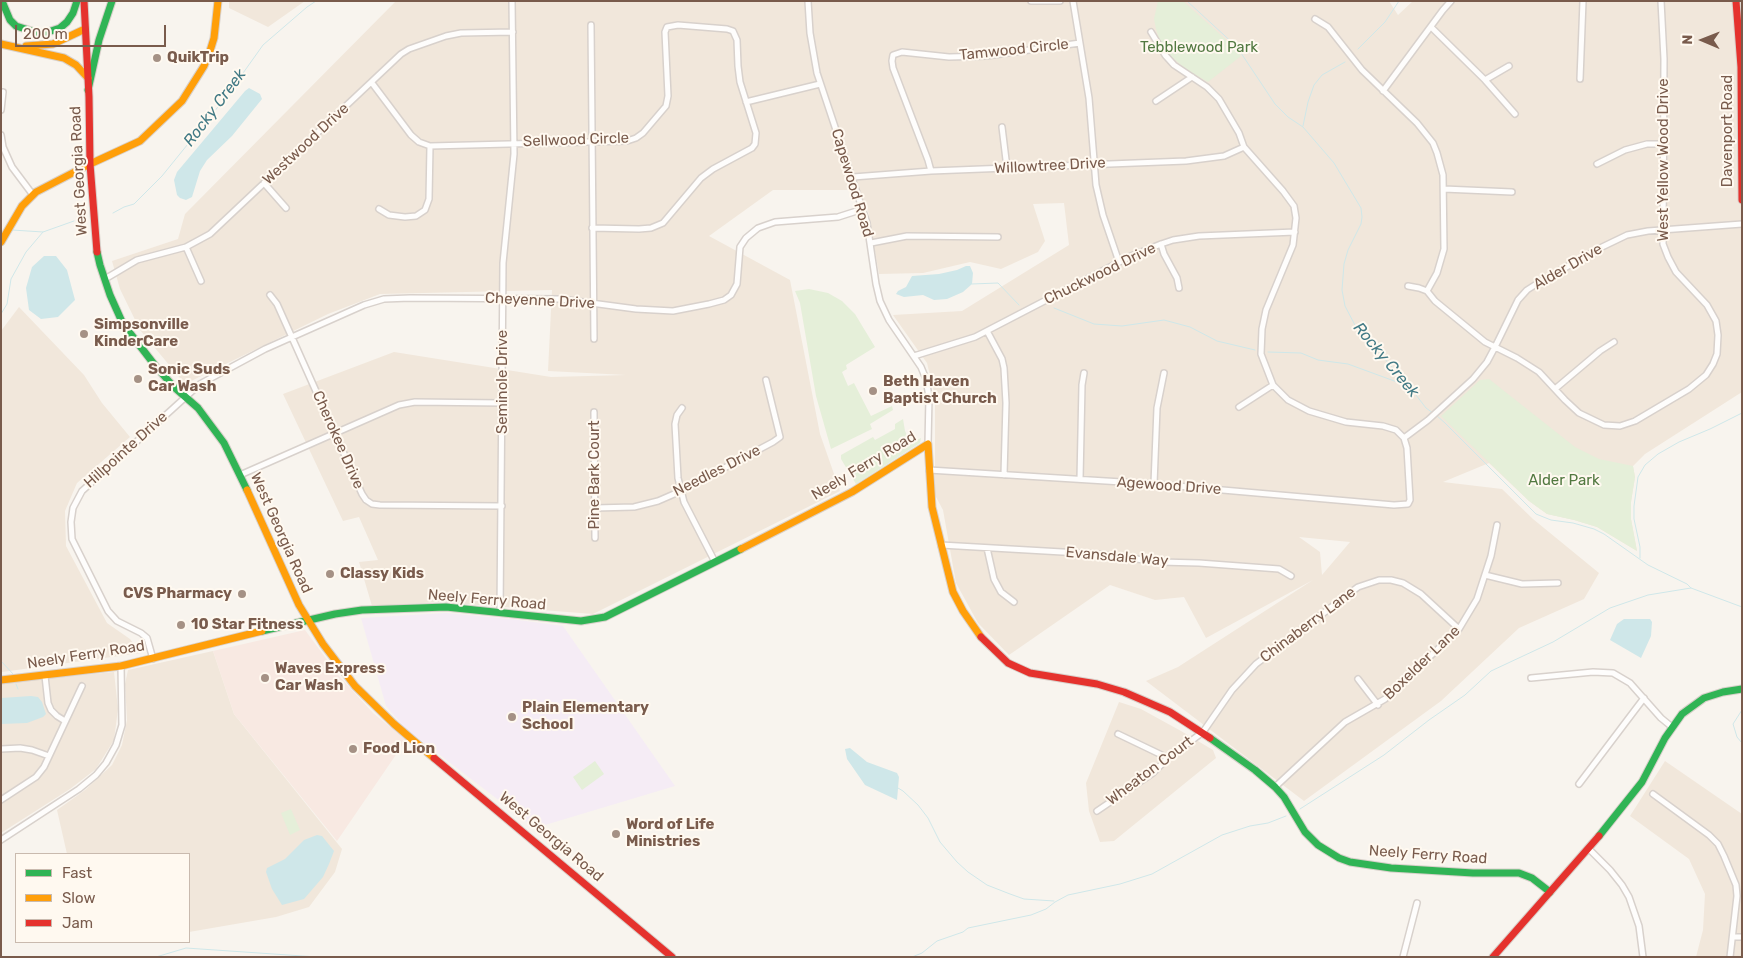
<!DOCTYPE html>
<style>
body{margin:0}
#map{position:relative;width:1743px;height:958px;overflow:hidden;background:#f8f4ee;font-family:Rubik,sans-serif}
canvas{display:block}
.frame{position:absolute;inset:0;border:2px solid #795b4c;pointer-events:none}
.legend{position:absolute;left:15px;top:853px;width:175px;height:90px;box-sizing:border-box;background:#fff9f0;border:1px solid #c9baae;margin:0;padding:6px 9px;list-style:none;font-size:15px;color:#795b4c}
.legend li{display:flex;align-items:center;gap:10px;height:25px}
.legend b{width:25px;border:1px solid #c9baae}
.north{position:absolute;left:1678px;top:15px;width:50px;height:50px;-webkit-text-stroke:4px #fff9f0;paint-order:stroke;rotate:271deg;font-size:14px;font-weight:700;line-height:20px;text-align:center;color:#795b4c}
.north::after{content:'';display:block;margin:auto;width:18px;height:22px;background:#795b4c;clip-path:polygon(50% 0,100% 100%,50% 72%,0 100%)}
.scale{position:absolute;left:15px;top:25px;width:151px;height:22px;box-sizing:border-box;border:2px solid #795b4c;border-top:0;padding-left:6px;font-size:15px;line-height:18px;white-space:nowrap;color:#795b4c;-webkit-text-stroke:4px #fff9f0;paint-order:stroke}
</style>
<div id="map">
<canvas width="1743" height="958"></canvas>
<div class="frame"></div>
<ul class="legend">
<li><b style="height:6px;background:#30b455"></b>Fast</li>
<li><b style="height:6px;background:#ff9f0a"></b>Slow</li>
<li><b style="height:6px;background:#e5322d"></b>Jam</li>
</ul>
<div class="north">N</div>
<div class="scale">200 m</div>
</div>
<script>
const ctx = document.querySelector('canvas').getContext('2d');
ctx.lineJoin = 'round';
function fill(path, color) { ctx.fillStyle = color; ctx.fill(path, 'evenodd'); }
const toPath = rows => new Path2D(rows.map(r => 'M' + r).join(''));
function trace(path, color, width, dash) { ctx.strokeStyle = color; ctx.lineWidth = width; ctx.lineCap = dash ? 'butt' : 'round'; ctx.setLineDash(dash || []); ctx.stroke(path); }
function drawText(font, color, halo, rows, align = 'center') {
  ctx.font = font + ' Rubik,sans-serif'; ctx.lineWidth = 4; ctx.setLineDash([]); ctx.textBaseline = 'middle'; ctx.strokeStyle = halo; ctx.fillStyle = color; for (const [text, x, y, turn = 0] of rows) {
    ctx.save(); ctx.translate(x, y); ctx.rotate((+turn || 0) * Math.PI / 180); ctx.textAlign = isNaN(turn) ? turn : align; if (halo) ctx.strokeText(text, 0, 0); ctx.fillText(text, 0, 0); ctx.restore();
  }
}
const residential = toPath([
 [229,1,305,1,268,27,229,8],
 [396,1,1389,1,1398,15,1413,1,1742,1,1742,392,1645,454,1633,466,1635,477,1631,502,1631,519,1637,551,1597,527,1574,520,1547,514,1529,501,1489,463,1443,482,1502,489,1533,519,1599,573,1584,599,1519,628,1441,701,1304,801,1146,681,1178,667,1313,580,1206,638,1184,597,1155,600,1110,585,1009,655,978,623,956,583,943,510,935,495,935,396,927,363,893,315,962,311,1069,245,1064,203,1033,204,1045,241,1038,252,1001,269,970,262,923,273,879,274,868,211,849,190,773,190,709,236,790,280,820,434,840,491,593,614,440,602,372,606,359,562,378,560,359,517,343,521,283,394,394,352,551,377,626,375,548,371,552,290,380,294,328,314,185,384,140,330,120,289,112,261,178,239,185,214],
 [1299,537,1350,542,1322,575,1320,552],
 [19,307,84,375,102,403,130,437,77,483,65,511,66,546,107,623,130,639,141,653,2,672,1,331],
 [213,651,234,714,342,849,335,872,309,907,276,917,189,932,189,854,67,854,57,810,85,790,112,765,122,745,127,720,125,684,128,670],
 [114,672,118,709,114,740,96,769,70,789,1,833,1,683],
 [1119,702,1141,709,1181,731,1213,750,1216,758,1114,841,1100,842,1089,811,1086,783],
 [1665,761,1742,814,1742,957,1696,957,1703,930,1705,894,1689,859,1630,816]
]);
const commercial = toPath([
 [305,630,339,676,373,713,406,740,337,841,234,714,213,651]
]);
const education = toPath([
 [446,613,511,619,563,626,675,786,535,828,406,729,386,706,361,618]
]);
const green = toPath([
 [1158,1,1183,1,1234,47,1241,56,1208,82,1187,70,1168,54,1160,42,1156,29,1154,19],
 [809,289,828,293,842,301,855,314,875,347,846,365,847,369,842,372,848,386,854,383,871,416,892,406,893,410,870,424,872,429,831,449,816,396,800,303,795,291],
 [1489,379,1575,447,1599,459,1633,466,1635,477,1631,502,1631,519,1637,551,1597,527,1574,520,1547,514,1529,501,1441,416,1480,380],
 [903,419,905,431,911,443,921,438,920,443,856,484,841,459,841,455,873,437,875,440,895,429,895,424],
 [595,761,604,774,582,790,573,777],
 [291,809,300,830,290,835,281,813]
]);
const water = toPath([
 [249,88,260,94,262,99,232,136,207,160,200,171,192,197,186,200,180,198,177,195,174,180,177,172,245,91],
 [44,256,56,256,67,270,75,300,58,317,41,319,29,310,26,288,32,267],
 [966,266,970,266,973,273,972,284,963,292,947,299,934,300,923,295,904,297,896,294,898,291,906,287,912,276,939,274,957,270],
 [1624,619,1650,619,1652,622,1651,636,1641,658,1610,640,1617,624],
 [31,696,38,697,42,702,46,714,43,717,27,723,1,724,1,698],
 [850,748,867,762,897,773,899,777,897,800,865,785,847,759,845,749],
 [317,835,322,836,334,851,329,864,323,877,304,899,282,905,272,889,266,872,267,868,285,859,304,840]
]);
const stream = toPath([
 [1187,1,1237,47,1275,104,1288,117,1303,127,1334,163,1361,208,1362,217,1361,224,1348,250,1344,264,1342,290,1345,306,1357,329,1406,382,1426,408,1433,413],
 [1358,49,1385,22,1399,1],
 [1303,126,1308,102,1314,85,1322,75,1345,62],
 [113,213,124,207,134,204,162,176,226,97,263,45,307,7,316,1],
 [12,230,43,232,74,221],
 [972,284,998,283,1019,305],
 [1054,308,1094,324,1122,326,1164,320,1190,327,1217,341,1255,350],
 [1,314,7,304,11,279,26,252,43,232],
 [1268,352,1301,353,1318,360,1348,364,1397,382,1405,382],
 [1436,415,1445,423,1536,514,1551,520,1573,523,1594,529,1604,534,1648,565,1687,584,1691,588,1742,607],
 [1640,558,1640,547,1634,519,1634,506,1638,477,1645,465,1658,454,1679,442,1710,429,1742,413],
 [1,661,14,675],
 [16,684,18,689],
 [1742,710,1733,724,1737,737,1742,743],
 [898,788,903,791,918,805,928,818,940,842,957,862,968,872,987,885,1010,894,1024,899,1054,901],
 [1300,809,1384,755,1429,720,1465,695,1491,671,1553,642,1610,608,1648,595,1691,588],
 [156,957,186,948,317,957],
 [912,957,922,953,937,941,963,932,968,928,1031,915,1046,909,1055,902,1068,895,1120,884,1152,874,1222,835,1250,826,1268,823,1286,816]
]);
const street = toPath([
 [808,1,810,33,817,73,867,223,876,284,880,301,889,320,921,367,926,379,929,397,928,444],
 [1031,1,1060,1],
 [1073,1,1089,98,1096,185,1103,215,1119,262],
 [1315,19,1328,27,1362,70,1417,123,1433,143,1437,153,1443,175,1444,249,1437,273,1427,291],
 [591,25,594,339],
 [1431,27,1485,80,1515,114],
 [1580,79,1583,1],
 [1485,80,1509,66],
 [372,83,411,135,419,142,430,146,627,141,636,138,643,133,666,106,668,96,665,32,667,27,678,25,727,29,733,31,737,40,738,66,740,82,756,133,755,144,752,148,713,169,701,178,663,223,651,228,639,229,592,228],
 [1383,91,1443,10,1451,1],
 [1156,101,1192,77],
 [746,102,820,84],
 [1,110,3,92],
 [1002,127,1007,168],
 [1,135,3,147,12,167,33,195],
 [1597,164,1625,150,1647,144,1663,144],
 [931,171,928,160,893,68,892,61,893,55,902,52,949,57,986,56,1080,43],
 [853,177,931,171,1186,161,1224,156,1244,147],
 [264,183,286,208],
 [1444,189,1512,192],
 [379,209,389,215,405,217,416,216,425,210,429,199,430,146],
 [871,243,907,236,998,237],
 [1161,244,1164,254,1177,278,1179,288],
 [186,247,201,281],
 [105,279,137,260,186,247,210,234,401,54,409,49,446,36,461,33,513,32],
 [1408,286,1419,288,1427,291,1435,301,1485,342,1517,358,1539,372,1565,400,1579,413,1604,425,1620,426,1635,421,1689,389,1706,375,1713,364,1717,354,1718,335,1716,321,1707,305,1676,272,1668,257,1663,244,1664,59,1661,1],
 [270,295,277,304,362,494,366,500,372,504,380,505,502,506],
 [987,331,1002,359,1004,368,1006,403,1004,475],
 [914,356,975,337,1131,256,1161,244,1173,240,1199,236,1295,232],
 [1555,389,1600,351,1614,342],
 [1239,407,1273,385],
 [682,408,677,415,675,424,678,478,684,502,715,562],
 [594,412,595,538],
 [1404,438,1428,420,1473,379,1487,362,1495,347,1518,300,1527,290,1538,283,1600,248,1627,235,1648,231,1742,224],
 [929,470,1154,484,1394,505,1408,504,1410,500,1407,448,1404,438,1396,430,1383,426,1346,422,1309,411,1288,400,1273,385,1261,354,1262,329,1266,310,1293,245,1296,218,1294,206,1283,191,1244,147,1239,133,1219,99,1207,87,1174,65,1165,55,1151,32],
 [240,475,399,405,415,402,503,403],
 [1080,479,1082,385,1084,373],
 [1154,484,1157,408,1164,373],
 [595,508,634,507,658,501,681,491,773,442,780,437,766,380],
 [941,545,1097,554,1160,562,1199,563,1279,569,1291,576],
 [987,548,994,579,1001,592,1014,602],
 [1485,575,1522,584,1558,583],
 [500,613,503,263,514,154,512,1],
 [153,659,147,638,141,633,117,621,108,611,72,539,71,522,73,508,82,491,200,384,265,349,364,305,384,299,410,298,561,299,636,309,673,311,709,304,724,300,731,295,737,284,740,247,746,238,758,228,775,222,838,217,863,209],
 [45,676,48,703,51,710,57,716,65,721],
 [1531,678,1593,672,1613,673,1630,683,1661,718,1672,727],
 [1358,679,1378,705],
 [1118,734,1168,758],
 [1,749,20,748,32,750,49,756],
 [1579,784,1644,698],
 [1275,787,1345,722,1385,699,1459,629,1477,599,1491,556,1497,525],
 [1653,794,1709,835,1718,844,1724,856,1736,885,1737,896,1730,957],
 [1,800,36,777,44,767,82,686],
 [1097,811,1153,773,1168,758,1203,732,1232,690,1256,664,1358,587,1379,580,1391,580,1403,583,1421,594,1459,629],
 [1,840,79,789,96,775,106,763,116,745,122,725,121,666],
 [1588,848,1610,870,1622,885,1629,897,1639,926,1643,957],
 [1733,937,1742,937],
 [1403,957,1417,903]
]);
const fast = toPath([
 [2,1,10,20,16,26,38,33,48,32,60,28,67,22,73,13,77,1],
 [88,90,99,40,112,1],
 [97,252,100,265,110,295,123,324,157,368,174,387,198,408,224,443,247,490],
 [262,631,335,614,362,610,446,607,581,621,605,617,741,549],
 [1210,738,1255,770,1275,787,1284,797,1305,832,1318,845,1339,858,1350,862,1391,868,1473,873,1519,873,1532,878,1550,892],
 [1599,836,1642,782,1665,738,1682,714,1704,698,1723,692,1742,689]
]);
const slow = toPath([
 [1,44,64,58,76,65,88,78],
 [26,46,53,44,85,29],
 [1,242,22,206,36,192,90,164,140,141,182,101,204,66,210,51,214,38,218,1],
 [247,490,299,605,323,644,355,686,394,724,434,758],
 [741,549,852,492,928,444,932,507,953,592,963,611,981,637],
 [1,680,121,666,262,631]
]);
const jam = toPath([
 [84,1,89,97,90,164,97,252],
 [1736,1,1741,67,1742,200],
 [981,637,1008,663,1030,673,1097,684,1124,692,1170,712,1210,738],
 [434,758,672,957],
 [1493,957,1599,836]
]);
const markers = [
 [157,58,5,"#a59185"],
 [84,334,5,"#a59185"],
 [138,379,5,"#a59185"],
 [873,391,5,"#a59185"],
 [330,574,5,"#a59185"],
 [242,594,5,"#a59185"],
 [181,625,5,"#a59185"],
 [265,678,5,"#a59185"],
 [512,717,5,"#a59185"],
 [353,749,5,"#a59185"],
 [616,834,5,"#a59185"]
];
const parkNames = [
 ["Tebblewood Park",1199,48],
 ["Alder Park",1564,481]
];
const streetNames = [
 ["Tamwood Circle",1014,50,-6],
 ["Davenport Road",1728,131,-90],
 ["Sellwood Circle",576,140,-2],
 ["Westwood Drive",306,144,-43],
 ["West Yellow Wood Drive",1664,160,-90],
 ["Willowtree Drive",1050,166,-3],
 ["West Georgia Road",79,171,-93],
 ["Capewood Road",852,183,73],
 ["Alder Drive",1568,267,-30],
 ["Chuckwood Drive",1100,274,-26],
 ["Cheyenne Drive",540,301,3],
 ["Seminole Drive",503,382,-90],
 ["Cherokee Drive",338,440,66],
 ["Hillpointe Drive",126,450,-42],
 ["Neely Ferry Road",864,466,-31],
 ["Needles Drive",717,471,-27],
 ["Pine Bark Court",595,475,-90],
 ["Agewood Drive",1169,486,4],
 ["West Georgia Road",281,533,66],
 ["Evansdale Way",1117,557,5],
 ["Neely Ferry Road",487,600,5],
 ["Chinaberry Lane",1308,625,-37],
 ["Neely Ferry Road",86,655,-9],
 ["Boxelder Lane",1422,663,-44],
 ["Wheaton Court",1150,771,-37],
 ["West Georgia Road",551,837,40],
 ["Neely Ferry Road",1428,855,4]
];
const poiNames = [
 ["QuikTrip",167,58],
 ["Simpsonville",94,325],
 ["KinderCare",94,342],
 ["Sonic Suds",148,370],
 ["Car Wash",148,387],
 ["Beth Haven",883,382],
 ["Baptist Church",883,399],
 ["Classy Kids",340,574],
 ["CVS Pharmacy",232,594,"right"],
 ["10 Star Fitness",191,625],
 ["Waves Express",275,669],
 ["Car Wash",275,686],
 ["Plain Elementary",522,708],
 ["School",522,725],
 ["Food Lion",363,749],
 ["Word of Life",626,825],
 ["Ministries",626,842]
];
const waterNames = [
 ["Rocky Creek",215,108,-53],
 ["Rocky Creek",1386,360,50]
];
fill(residential, '#f1e7db');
fill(commercial, '#f8e9e2');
fill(education, '#f5ecf5');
fill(green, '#e5efd9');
fill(water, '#cfe7e9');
trace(stream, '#cfe7e9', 1);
trace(street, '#d8d1cc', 8);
trace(fast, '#d8d0ca', 9);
trace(slow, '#d8d0ca', 9);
trace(jam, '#d8d0ca', 9);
trace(street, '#fefdfc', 5);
trace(fast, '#30b455', 7);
trace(slow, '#ff9f0a', 7);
trace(jam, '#e5322d', 7);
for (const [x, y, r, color] of markers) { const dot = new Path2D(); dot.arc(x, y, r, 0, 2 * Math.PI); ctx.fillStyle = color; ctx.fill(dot); trace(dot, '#fff9f0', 2); }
drawText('15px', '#527941', '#fff9f0', parkNames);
drawText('15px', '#795b4c', '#fff9f0', streetNames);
drawText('bold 15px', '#795b4c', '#fff9f0', poiNames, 'left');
drawText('italic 16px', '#427a85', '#fff9f0', waterNames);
</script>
